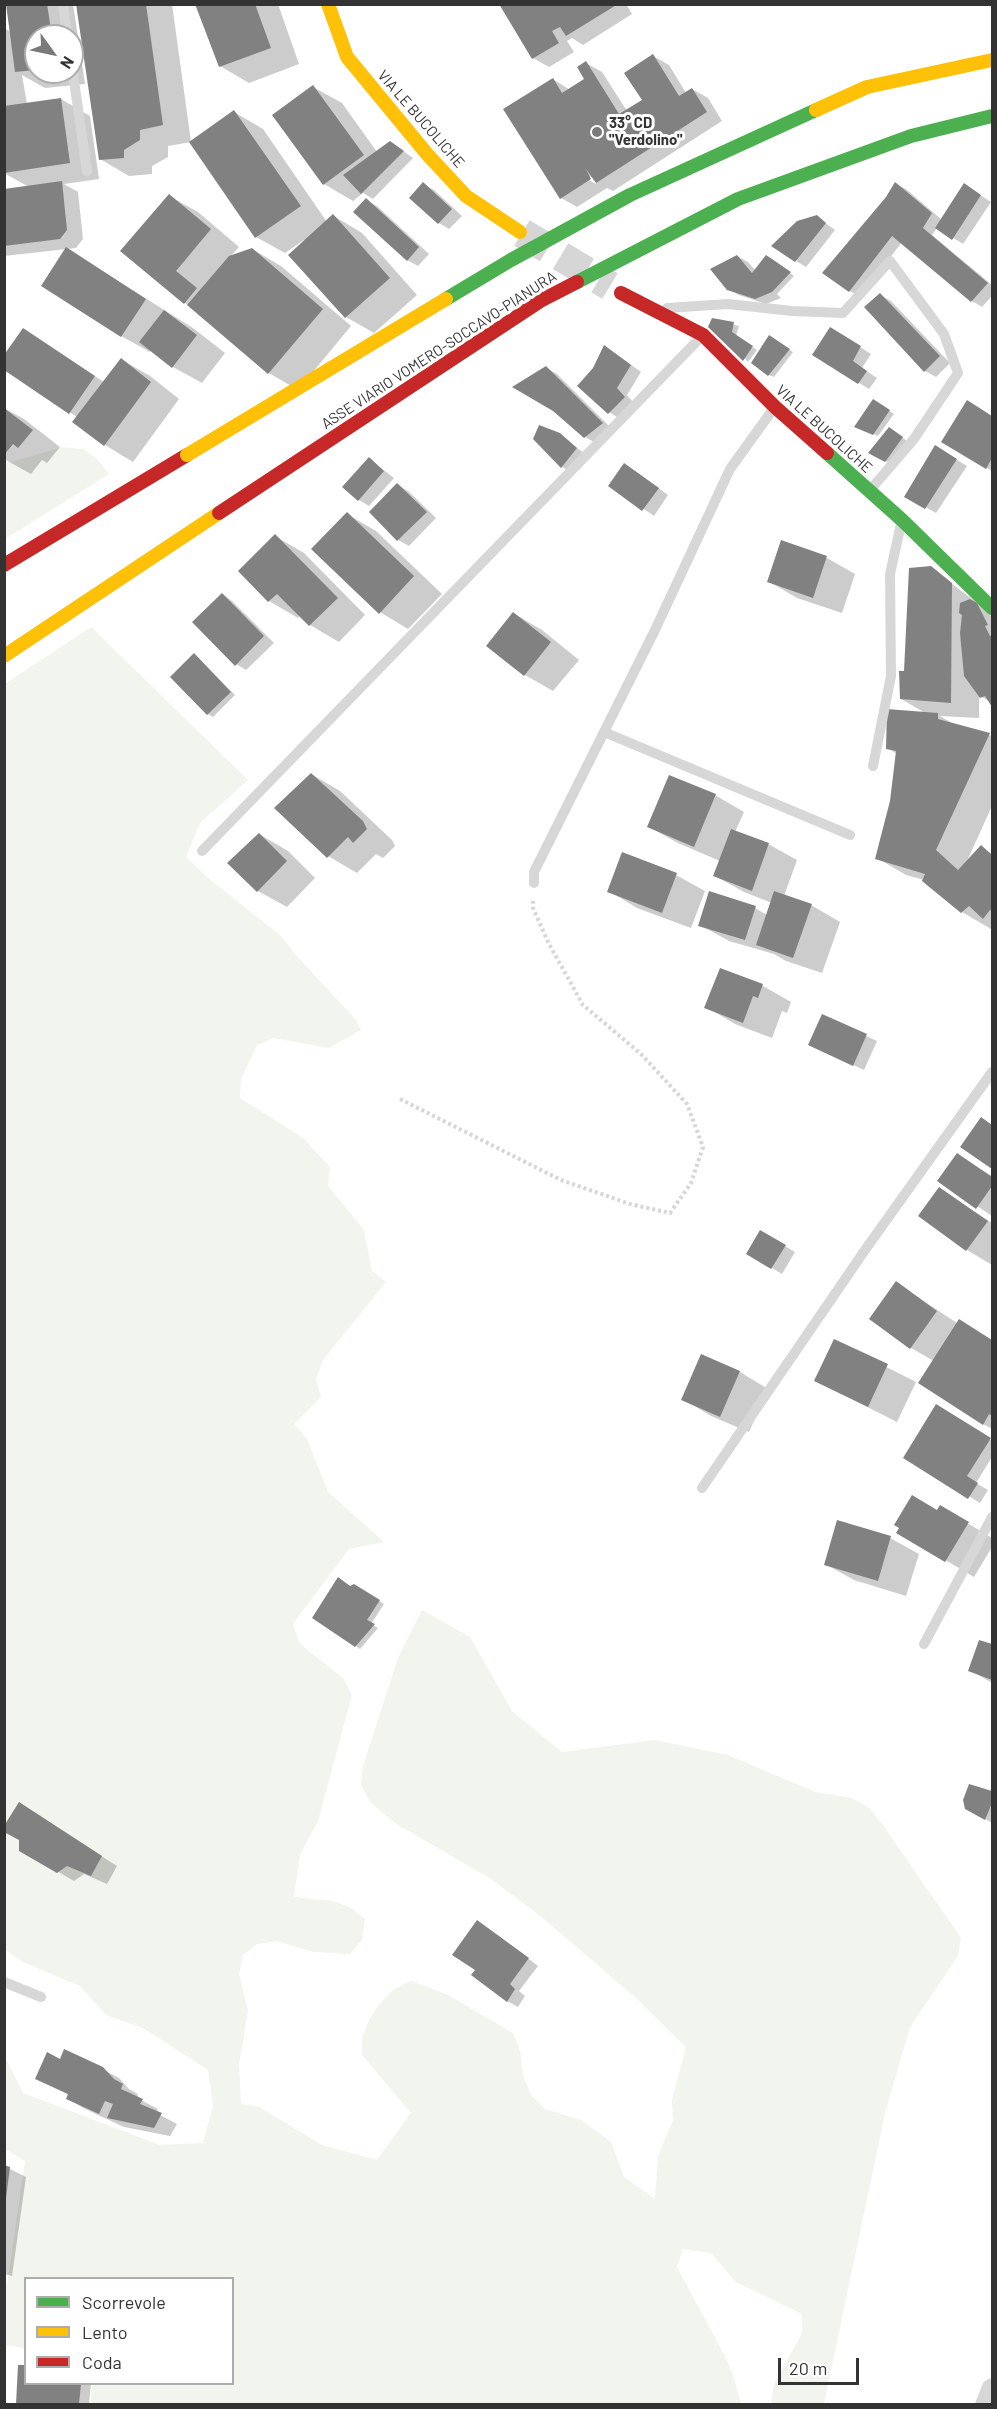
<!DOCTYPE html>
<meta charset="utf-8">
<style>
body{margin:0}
#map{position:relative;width:997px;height:2409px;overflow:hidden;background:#fff;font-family:Barlow,sans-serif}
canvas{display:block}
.frame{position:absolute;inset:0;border:6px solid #333;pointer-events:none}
.legend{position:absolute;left:24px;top:2277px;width:210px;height:108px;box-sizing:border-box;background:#fff;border:2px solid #adadad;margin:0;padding:8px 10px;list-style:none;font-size:18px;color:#333}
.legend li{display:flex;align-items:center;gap:12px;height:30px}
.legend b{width:30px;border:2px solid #adadad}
.north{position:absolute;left:24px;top:24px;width:60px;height:60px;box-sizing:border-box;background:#fff;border:2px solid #adadad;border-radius:50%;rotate:123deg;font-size:16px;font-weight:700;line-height:24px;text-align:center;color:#333}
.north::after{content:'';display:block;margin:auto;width:21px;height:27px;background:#7a7a7a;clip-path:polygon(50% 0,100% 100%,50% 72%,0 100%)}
.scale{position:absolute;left:778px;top:2358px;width:81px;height:27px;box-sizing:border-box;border:3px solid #333;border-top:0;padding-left:8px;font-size:18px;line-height:21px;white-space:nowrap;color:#333;-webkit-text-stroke:4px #fff;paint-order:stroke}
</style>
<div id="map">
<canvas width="997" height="2409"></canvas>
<div class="frame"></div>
<ul class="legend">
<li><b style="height:8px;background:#4caf50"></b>Scorrevole</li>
<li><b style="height:8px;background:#ffc107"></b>Lento</li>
<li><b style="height:8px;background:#c62828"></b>Coda</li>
</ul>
<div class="north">N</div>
<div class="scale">20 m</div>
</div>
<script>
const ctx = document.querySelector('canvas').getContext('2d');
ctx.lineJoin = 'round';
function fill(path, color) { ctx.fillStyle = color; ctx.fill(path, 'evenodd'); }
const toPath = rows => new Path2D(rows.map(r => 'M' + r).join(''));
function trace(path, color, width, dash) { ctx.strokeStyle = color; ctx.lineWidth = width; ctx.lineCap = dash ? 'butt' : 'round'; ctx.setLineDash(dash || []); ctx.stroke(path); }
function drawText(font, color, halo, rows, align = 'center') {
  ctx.font = font + ' Barlow,sans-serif'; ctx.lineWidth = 6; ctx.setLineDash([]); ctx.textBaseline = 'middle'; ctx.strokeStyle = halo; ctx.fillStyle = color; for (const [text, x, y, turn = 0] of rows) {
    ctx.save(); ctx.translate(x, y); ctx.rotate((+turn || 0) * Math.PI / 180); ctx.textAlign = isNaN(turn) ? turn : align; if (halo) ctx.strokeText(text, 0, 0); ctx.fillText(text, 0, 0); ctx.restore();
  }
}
const green = toPath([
 [62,447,83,449,97,459,109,474,5,539,5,464],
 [91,627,248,780,200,823,186,857,208,878,281,936,294,953,356,1020,361,1030,329,1048,274,1038,257,1045,241,1079,240,1098,303,1138,330,1167,328,1186,364,1230,372,1271,386,1282,323,1360,316,1379,321,1397,294,1424,307,1439,328,1492,384,1542,349,1549,293,1624,299,1643,343,1678,352,1695,318,1821,300,1854,294,1897,334,1901,351,1908,365,1919,362,1940,350,1954,314,1952,277,1941,257,1944,243,1955,239,1974,248,2011,239,2065,241,2104,259,2107,322,2145,377,2160,411,2113,362,2055,362,2038,369,2020,380,2003,394,1989,411,1981,448,1995,513,2033,520,2051,523,2075,531,2095,545,2109,581,2120,611,2142,624,2177,655,2199,658,2156,673,2120,672,2100,686,2047,637,1999,544,1919,491,1879,395,1823,370,1802,361,1785,363,1766,398,1658,422,1610,470,1637,512,1711,562,1752,655,1740,728,1755,815,1792,852,1798,869,1808,882,1824,961,1938,958,1956,910,2027,885,2113,824,2404,771,2404,774,2384,802,2333,802,2314,736,2282,711,2253,683,2249,677,2267,727,2360,734,2378,741,2404,91,2404,92,2384,232,2384,232,2278,26,2278,25,2348,5,2345,5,2285,7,2285,25,2161,5,2149,4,2055,23,2093,160,2145,203,2143,213,2106,208,2070,143,2028,106,2015,80,1986,23,1962,5,1950,5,684]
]);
const shadow = toPath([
 [8,4,73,4,85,84,45,88,22,75,27,104,61,99,90,116,99,179,64,184,78,192,83,239,76,248,4,256,4,191,29,187,4,173,4,28,11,32],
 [36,36,72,36,72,72,36,72],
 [78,4,172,4,191,142,168,146,168,157,152,166,152,174,129,176,100,159],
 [198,4,278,4,299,64,249,83,220,66],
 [501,4,626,4,632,14,583,45,572,38,567,41,574,52,549,67,533,58],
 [653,56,669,65,686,93,692,89,708,98,722,121,613,191,607,188,577,207,561,198,553,79,570,90,586,80,586,63,602,72,627,111,644,101],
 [586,174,596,180,596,184,584,177],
 [313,87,342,103,377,152,390,142,413,158,373,199,363,193,353,201,324,184],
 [234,112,263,129,327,222,334,216,362,233,417,295,374,333,346,317,304,240,285,253,256,237],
 [423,184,434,190,462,216,449,229,439,223,411,198],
 [896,184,906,189,942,220,974,191,991,202,963,244,937,228,932,235,992,285,992,296,982,307,972,301,902,242,860,297,850,291,887,197],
 [169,196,198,212,239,247,230,257,252,249,281,266,351,326,298,390,269,373,123,251],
 [366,200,377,206,429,254,418,266,407,260],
 [817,217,835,230,806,267,796,261],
 [67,249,193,328,225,353,202,383,173,367,151,350,150,352,121,336],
 [737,256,748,262,756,271,772,259,794,276,777,294,781,298,766,304,739,295,728,289],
 [880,295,891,301,950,363,936,377,925,371,866,307],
 [713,320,739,326,736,336,757,350,748,362],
 [24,330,104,382,122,360,150,376,179,399,133,462,105,445,74,421,77,417,4,368],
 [841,335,871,354,862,368,877,378,869,389,814,355],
 [774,339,793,352,774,377,769,375],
 [615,353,641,372,627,395,634,403,620,419,609,412],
 [546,368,557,374,613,430,596,443,585,437],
 [874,401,894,414,878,436,861,429],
 [4,408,24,419,60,447,47,463,42,460,31,474,4,459],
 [978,408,992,417,992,471,943,442],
 [894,431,907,441,891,464,870,453],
 [559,435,587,455,573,473,562,467,535,439],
 [946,453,967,466,936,513,906,496],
 [369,459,394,478,369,506,359,500],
 [635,471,668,495,654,516,610,485],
 [398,485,408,491,436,518,409,546,398,540],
 [347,514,376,531,442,594,408,629,380,612],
 [275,536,304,553,365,615,339,642,310,625,300,615,298,618,269,601,240,571],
 [782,542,827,558,855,574,842,613,797,598,768,581],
 [931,568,992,614,992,703,979,695,979,718,940,716,957,726,992,736,992,806,967,861,981,847,992,854,992,927,991,929,962,912,924,880,906,875,877,858,892,801,897,754,888,748,927,714,901,699],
 [222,594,232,601,274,643,246,670,236,664],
 [513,613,542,630,579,660,553,691,525,675],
 [195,655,235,695,213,717,208,714],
 [311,774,340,791,392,840,395,846,383,858,376,854,357,873,328,856],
 [715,795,744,812,735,832,768,844,797,860,784,896,811,905,840,922,822,973,786,961,774,954,729,941,700,925,755,908,767,915,772,903,744,892,715,876,720,861,678,843,649,827],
 [259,834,288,851,315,878,287,907,258,891],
 [623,854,676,875,705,891,691,928,637,908,609,891],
 [721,970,763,986,791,1002,787,1013,782,1011,772,1038,735,1024,706,1007],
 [823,1016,877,1041,864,1070,809,1045],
 [982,1119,992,1125,992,1167,962,1147],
 [957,1155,992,1176,992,1216,939,1181],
 [939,1189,992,1223,992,1265,967,1250,920,1216],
 [761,1232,795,1252,782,1274,748,1253],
 [896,1283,957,1323,975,1330,992,1341,992,1429,983,1424,934,1361,911,1348],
 [835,1341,916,1382,897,1422,816,1381],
 [702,1356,740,1372,768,1389,749,1432,711,1416,683,1399],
 [947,1412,992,1441,992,1457,976,1483,988,1490,980,1503,905,1457],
 [941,1507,992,1538,992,1547,974,1577,898,1532,937,1512],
 [890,1538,919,1554,906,1596,854,1580,825,1564],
 [354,1585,384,1604,371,1624,378,1628,360,1649,356,1646,351,1588],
 [980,1642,992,1646,992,1683,970,1670],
 [970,1786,992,1793,992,1823,975,1813],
 [35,1814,117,1866,107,1884,84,1874,74,1881,21,1850],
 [488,1928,538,1966,519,1991,525,1996,518,2007,507,2001,477,1969],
 [61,2061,102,2069,119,2078,129,2089,138,2094,137,2098,158,2109,156,2113,177,2124,170,2136,124,2127,83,2108,68,2098,69,2095,37,2079],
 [4,2166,26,2177,12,2276,4,2274],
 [19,2366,26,2384,91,2384,89,2404,17,2404]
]);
const building = toPath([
 [6,4,47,4,52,36,36,36,36,70,15,72],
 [76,4,146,4,163,125,140,130,140,140,124,150,124,158,99,160],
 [195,4,255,4,271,48,219,67],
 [499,4,618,4,566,36,560,27,552,31,559,43,532,59],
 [653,54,679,96,692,88,707,112,596,183,586,169,591,179,560,199,503,109,553,78,562,93,584,79,577,67,586,61,619,114,642,100,624,73],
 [313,85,364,155,323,185,272,115],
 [61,98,70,163,4,173,4,106],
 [234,110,301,206,255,238,189,142],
 [390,141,404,151,361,194,343,175],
 [62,181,67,230,60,239,4,246,4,189],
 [423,182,452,209,438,224,409,198],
 [895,182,932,213,923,228,988,283,971,302,892,236,849,292,822,273,886,197],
 [964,183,981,195,952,240,935,228],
 [169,194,211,229,176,271,197,288,184,304,120,251],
 [366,198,419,247,407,261,353,212],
 [333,214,390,278,345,318,288,255],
 [817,215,826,223,795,262,771,246,797,221],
 [66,247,146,299,121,337,41,286],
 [252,248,323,309,268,374,187,305,229,256],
 [737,255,752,273,766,255,791,272,772,292,755,299,727,290,710,269],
 [880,293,940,356,924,372,864,307],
 [164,310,197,335,172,368,139,342],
 [712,318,734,322,732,332,753,346,743,361,708,327],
 [830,327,861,346,853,361,867,371,858,384,812,355],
 [23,328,95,376,69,414,4,370,4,355],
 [769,335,790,349,768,376,751,363],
 [604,345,631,365,617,388,625,397,608,414,577,386,593,368],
 [121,358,151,382,104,446,72,422],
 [546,366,603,423,584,438,553,411,512,387],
 [873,399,890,410,873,435,854,427],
 [967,400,992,416,992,458,986,469,941,442],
 [4,408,33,430,18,448,13,444,4,455],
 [539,425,560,433,577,448,561,468,533,439],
 [889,427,903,437,885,462,868,453],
 [935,445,957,459,925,509,904,497],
 [369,457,384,471,358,501,342,487],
 [624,463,659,488,642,511,608,486],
 [397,483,427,512,397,541,369,512],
 [347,512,414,576,379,614,311,549],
 [275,534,338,598,309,626,277,594,268,602,238,571],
 [781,540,827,556,813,598,767,582],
 [931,566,952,583,951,703,900,699,899,671,904,671,909,568],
 [222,593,264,636,235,666,192,622],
 [970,599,977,603,988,625,985,626,990,636,992,635,992,707,985,696,980,698,964,676,960,633,962,615,959,613,960,603],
 [513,612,551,642,524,676,486,646],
 [194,653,231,692,207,715,170,677],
 [887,709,938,713,938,719,990,733,936,850,958,870,981,845,992,855,992,911,990,910,983,919,969,906,961,913,922,881,925,874,875,859,890,801,896,751,886,749],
 [311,773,363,821,367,829,353,843,348,837,327,858,274,808],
 [669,775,716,794,694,847,647,827],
 [731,829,769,843,752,891,713,876],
 [259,833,287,861,257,892,227,863],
 [622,852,677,873,662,913,607,892],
 [709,891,756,906,745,940,698,926],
 [774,891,812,904,793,958,756,945],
 [720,968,763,984,758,998,753,996,743,1023,704,1008],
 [822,1014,867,1034,853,1066,808,1045],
 [981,1117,992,1125,992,1169,960,1147],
 [957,1153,992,1177,992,1186,976,1209,937,1181],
 [939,1187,988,1221,966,1251,918,1216],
 [760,1230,786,1245,771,1269,746,1254],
 [896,1281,937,1311,910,1349,869,1319],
 [959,1319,992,1340,992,1416,989,1414,983,1425,918,1383],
 [834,1339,888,1364,868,1407,814,1381],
 [701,1354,740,1371,720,1417,681,1400],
 [936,1404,991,1438,967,1476,978,1483,968,1499,903,1458],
 [912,1495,937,1510,940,1505,969,1522,945,1562,896,1533,899,1528,894,1525],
 [837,1520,891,1536,878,1581,824,1565],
 [338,1577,350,1586,354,1584,380,1600,367,1620,375,1624,355,1647,312,1618],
 [979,1640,992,1644,992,1680,968,1671],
 [969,1784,992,1791,992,1803,985,1820,965,1809,963,1800],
 [19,1802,102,1856,91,1876,67,1866,57,1873,19,1851,19,1840,4,1832,4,1826],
 [477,1920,529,1958,510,1984,515,1989,507,2002,471,1975,475,1970,452,1955],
 [64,2049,103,2067,114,2079,123,2084,121,2089,143,2099,140,2104,162,2113,154,2128,107,2118,113,2104,105,2101,99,2114,66,2099,68,2094,35,2079,47,2052,60,2059],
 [4,2165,10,2167,6,2198,4,2197],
 [18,2365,26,2365,26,2384,81,2384,79,2404,16,2404]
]);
const secondaryTunnel = toPath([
 [522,233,610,286]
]);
const path = toPath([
 [400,1099,561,1180,630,1204,670,1213,691,1183,703,1147,687,1104,641,1054,583,1005,549,944,533,908,533,901]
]);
const lane = toPath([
 [63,4,67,36],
 [72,67,87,171],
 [667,308,728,304,792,311,843,313,890,261,944,334,958,373,914,439,871,489],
 [604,732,850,835],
 [873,766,891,676,890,574,901,524],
 [202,851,700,338],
 [534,883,534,872,655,630,730,469,774,408],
 [702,1488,865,1250,992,1072],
 [924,1644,992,1517],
 [4,1982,41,1997]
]);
const street = toPath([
 [986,2404,992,2389]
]);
const fast = toPath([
 [827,453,902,520,992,608]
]);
const slow = toPath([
 [328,4,347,57,427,154,466,196,520,232],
 [4,656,219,513]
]);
const jam = toPath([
 [621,293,703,335,775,407,827,453],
 [4,565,187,455]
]);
const fastBridge = toPath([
 [577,282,738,199,911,136,992,116],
 [446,299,511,260,630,195,816,110]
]);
const slowBridge = toPath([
 [816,110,867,87,992,60],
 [187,455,446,299]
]);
const jamBridge = toPath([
 [219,513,542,300,577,282]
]);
const markers = [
 [597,132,6,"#7a7a7a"]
];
const streetNames = [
 ["VIA LE BUCOLICHE",421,119,49],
 ["ASSE VIARIO VOMERO-SOCCAVO-PIANURA",439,350,-33],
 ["VIA LE BUCOLICHE",824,429,42]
];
const poiNames = [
 ["33° CD",609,123],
 ["\"Verdolino\"",609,140]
];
fill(green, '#f1f5ed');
fill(shadow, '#0003');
fill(building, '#818181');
trace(secondaryTunnel, '#d6d6d6', 30, [30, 15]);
trace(path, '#d6d6d6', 4, [3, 3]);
trace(lane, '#d7d7d7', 10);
trace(street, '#d7d7d7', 21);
trace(fast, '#4caf50', 14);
trace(slow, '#ffc107', 14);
trace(jam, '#c62828', 14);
trace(fastBridge, '#4caf50', 14);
trace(slowBridge, '#ffc107', 14);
trace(jamBridge, '#c62828', 14);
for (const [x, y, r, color] of markers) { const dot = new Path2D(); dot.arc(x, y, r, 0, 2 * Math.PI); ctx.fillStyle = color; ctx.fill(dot); trace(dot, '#fff', 2); }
drawText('15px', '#333', '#fff', streetNames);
drawText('bold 15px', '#333', '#fff', poiNames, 'left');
</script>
